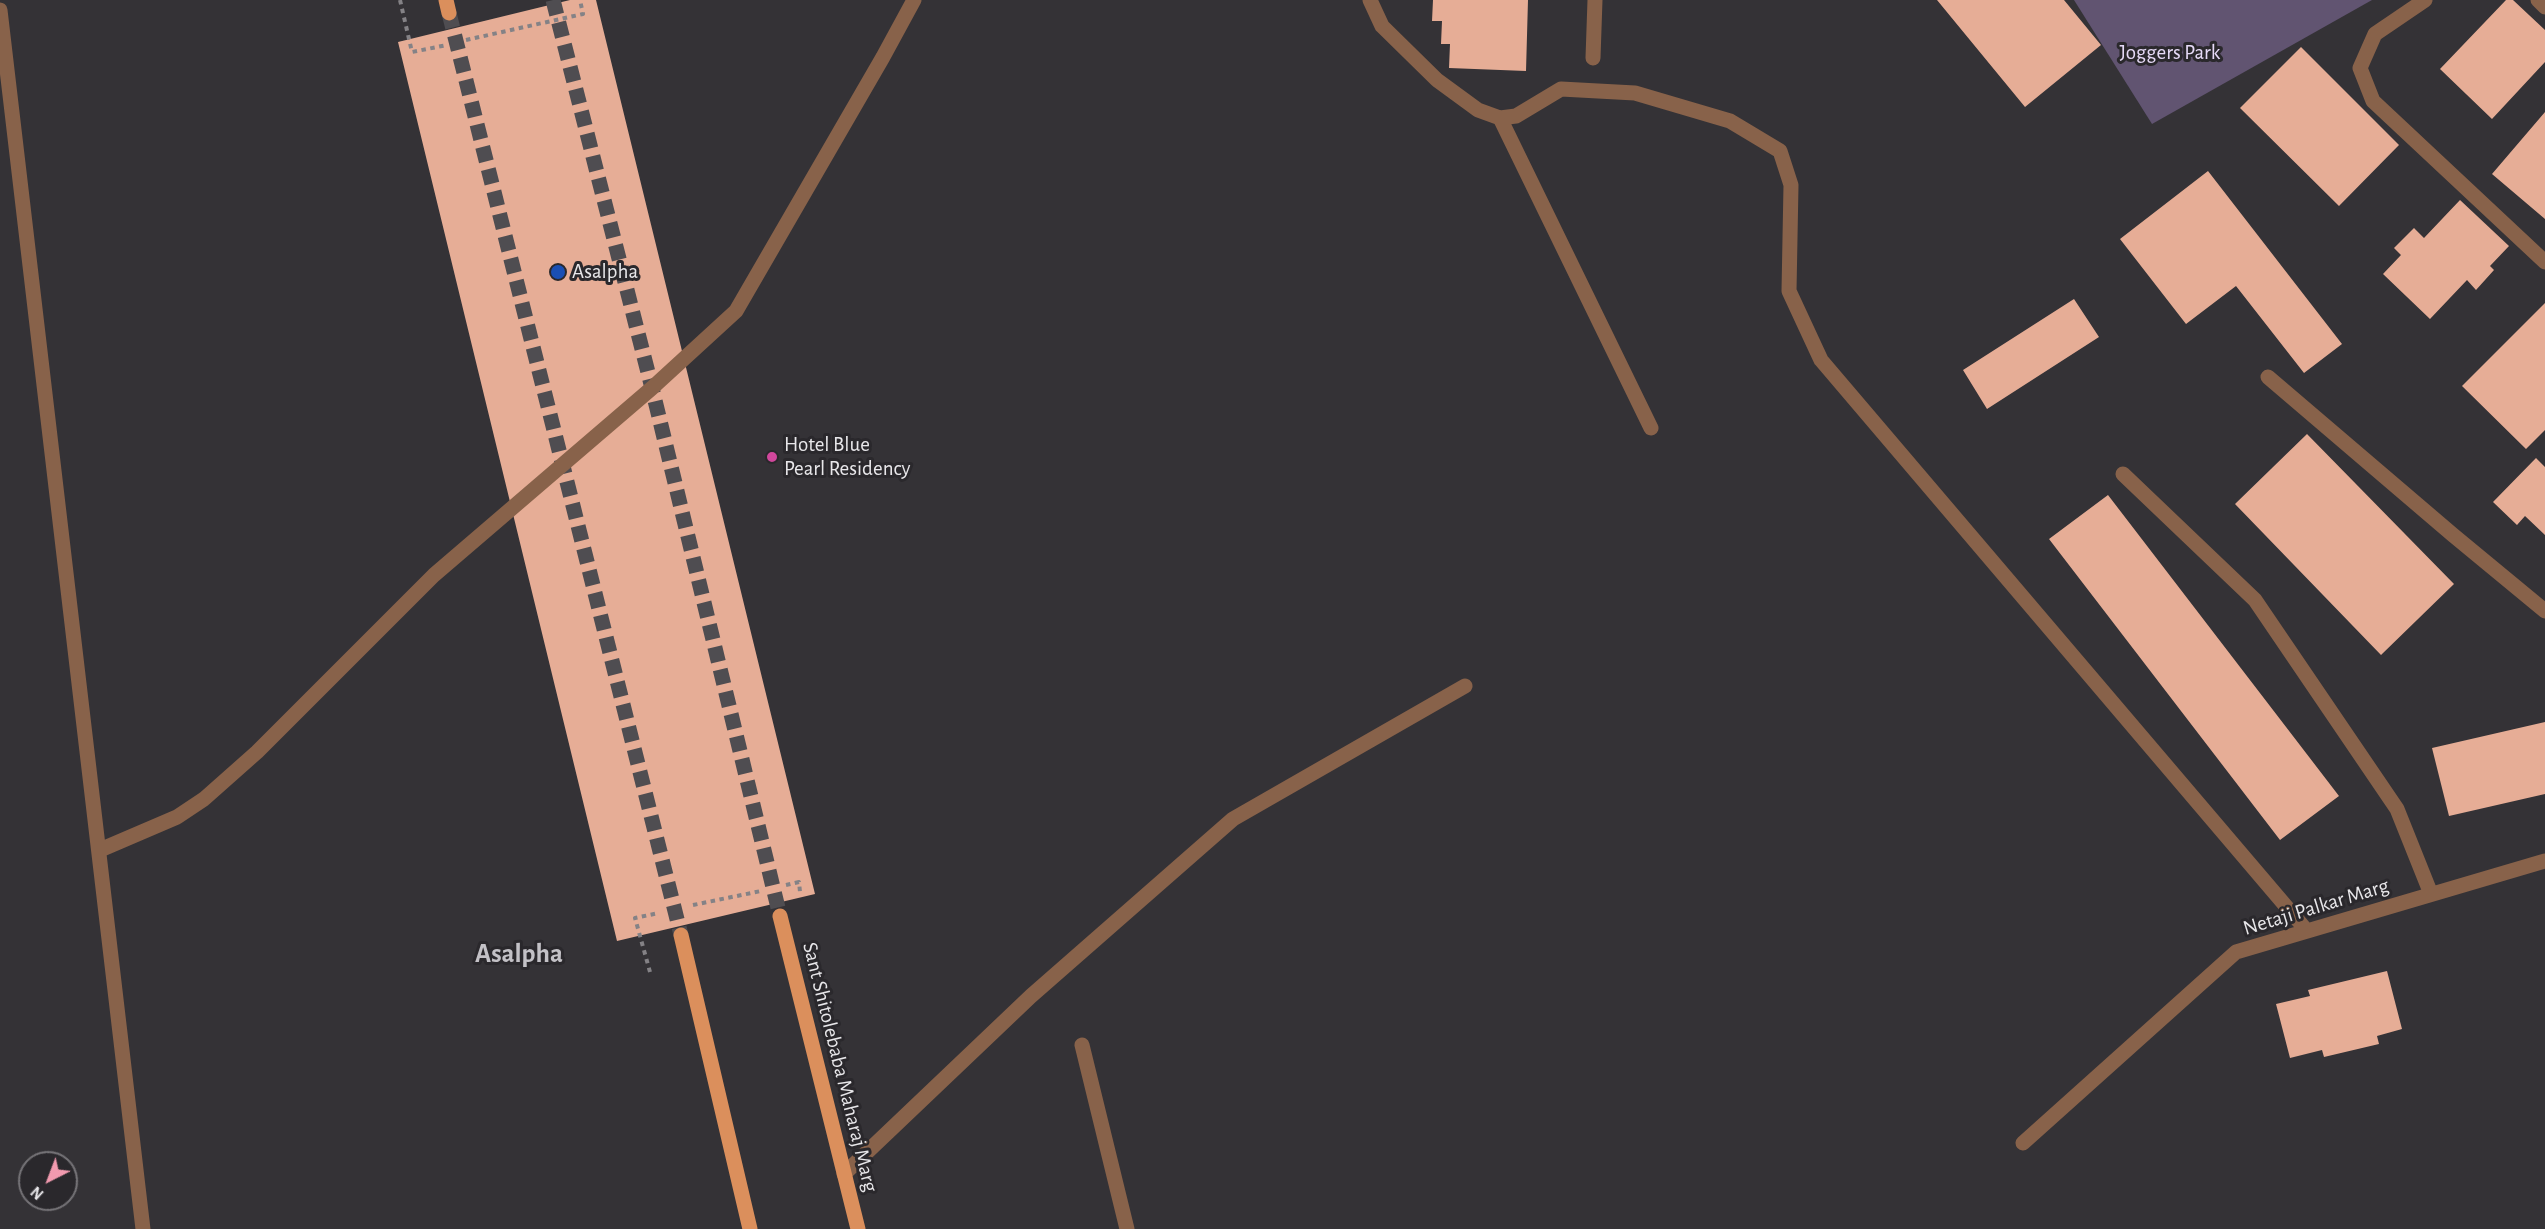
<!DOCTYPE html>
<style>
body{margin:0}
#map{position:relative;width:2545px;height:1229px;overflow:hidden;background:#343236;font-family:"Alegreya Sans",sans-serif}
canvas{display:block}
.north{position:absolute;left:18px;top:1151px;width:60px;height:60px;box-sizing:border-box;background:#2a282c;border:2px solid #767478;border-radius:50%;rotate:222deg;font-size:16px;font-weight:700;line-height:24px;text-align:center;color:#e8e7ea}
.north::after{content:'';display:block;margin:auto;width:21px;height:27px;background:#f29aaf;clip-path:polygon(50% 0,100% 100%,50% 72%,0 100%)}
</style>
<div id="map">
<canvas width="2545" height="1229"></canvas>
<div class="north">N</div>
</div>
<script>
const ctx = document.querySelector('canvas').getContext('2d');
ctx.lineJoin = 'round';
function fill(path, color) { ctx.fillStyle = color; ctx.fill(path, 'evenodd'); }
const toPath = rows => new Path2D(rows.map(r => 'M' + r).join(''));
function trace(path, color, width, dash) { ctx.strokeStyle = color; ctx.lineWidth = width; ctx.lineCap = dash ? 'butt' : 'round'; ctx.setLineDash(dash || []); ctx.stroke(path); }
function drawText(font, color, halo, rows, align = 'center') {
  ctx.font = font + ' "Alegreya Sans",sans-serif'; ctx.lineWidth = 6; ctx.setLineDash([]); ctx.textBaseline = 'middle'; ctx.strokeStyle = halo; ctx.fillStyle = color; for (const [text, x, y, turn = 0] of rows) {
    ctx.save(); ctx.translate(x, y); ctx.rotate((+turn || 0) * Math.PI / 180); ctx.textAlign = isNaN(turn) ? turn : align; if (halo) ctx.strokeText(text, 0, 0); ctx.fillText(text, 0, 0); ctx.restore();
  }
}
const green = toPath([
 [2074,0,2372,0,2152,124]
]);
const building = toPath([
 [570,0,596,0,815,894,617,941,398,42],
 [1433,0,1528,0,1526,71,1449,68,1450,44,1441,44,1442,21,1432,21],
 [1937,0,2064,0,2101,45,2025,107],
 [2506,0,2513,0,2545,30,2545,62,2492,119,2440,69],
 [2301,47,2399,145,2339,206,2240,108],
 [2545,112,2545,219,2492,174],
 [2208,171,2342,344,2304,373,2236,286,2186,324,2120,239],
 [2460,200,2509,246,2490,266,2494,270,2476,290,2467,280,2430,319,2383,274,2401,255,2394,248,2414,228,2424,238],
 [2074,299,2099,337,1987,409,1963,370],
 [2545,303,2545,430,2526,449,2462,386],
 [2307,434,2454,584,2381,655,2235,504],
 [2536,458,2545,467,2545,535,2525,516,2517,525,2493,502],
 [2108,495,2339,796,2280,840,2049,539],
 [2545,722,2545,794,2449,816,2432,748],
 [2387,971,2402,1029,2377,1036,2379,1044,2324,1057,2322,1050,2290,1058,2276,1004,2310,996,2308,990]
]);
const primaryTunnel = toPath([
 [553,0,652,388,780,916],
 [449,13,681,935]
]);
const path = toPath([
 [400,0,412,52,447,45],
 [466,40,583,14,580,0],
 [786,885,799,882,800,892],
 [693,905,761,891],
 [650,972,635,918,659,913]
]);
const minor = toPath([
 [1370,0,1382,26,1437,80,1478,110,1500,118,1516,116,1561,89,1635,93,1730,121,1780,151,1791,185,1789,291,1821,360,2307,931],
 [2425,0,2375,34,2360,68,2373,101,2545,262],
 [2538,0,2545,7],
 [0,10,143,1229],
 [1593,58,1595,0],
 [1500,118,1651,428],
 [2268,377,2453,535,2545,611],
 [2123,474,2255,600,2397,809,2431,894],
 [100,850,177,817,204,799,257,752,434,575,652,388,736,311,883,57,914,0],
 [1082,1045,1127,1229],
 [2023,1143,2236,952,2545,861],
 [844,1174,1031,996,1233,819,1465,686]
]);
const primary = toPath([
 [446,0,449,13],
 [780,916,858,1229],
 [681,935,750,1229]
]);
const markers = [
 [558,272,8,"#1a4fb4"],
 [772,457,6,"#d1479c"]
];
const parkNames = [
 ["Joggers Park",2170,53]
];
const poiNames = [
 ["Asalpha",572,272],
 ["Hotel Blue",784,445],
 ["Pearl Residency",784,469]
];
const streetNames = [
 ["Netaji Palkar Marg",2316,907,-17],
 ["Sant Shitolebaba Maharaj Marg",840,1067,76]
];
const districtNames = [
 ["Asalpha",519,954]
];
fill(green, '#615471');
fill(building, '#e6ad96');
trace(primaryTunnel, '#4f4d51', 15, [15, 8]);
trace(path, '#848286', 4, [4.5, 4.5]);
trace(minor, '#88624a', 15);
trace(primary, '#db8f5c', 15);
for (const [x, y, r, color] of markers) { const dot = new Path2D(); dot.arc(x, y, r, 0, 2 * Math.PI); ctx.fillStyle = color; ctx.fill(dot); trace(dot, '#2a282c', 2); }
drawText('21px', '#e6daf7', '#2a282c', parkNames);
drawText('21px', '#e8e7ea', '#2a282c', poiNames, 'left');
drawText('21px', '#e8e7ea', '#2a282c', streetNames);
drawText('bold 27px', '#c3c1c6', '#2a282c', districtNames);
</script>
